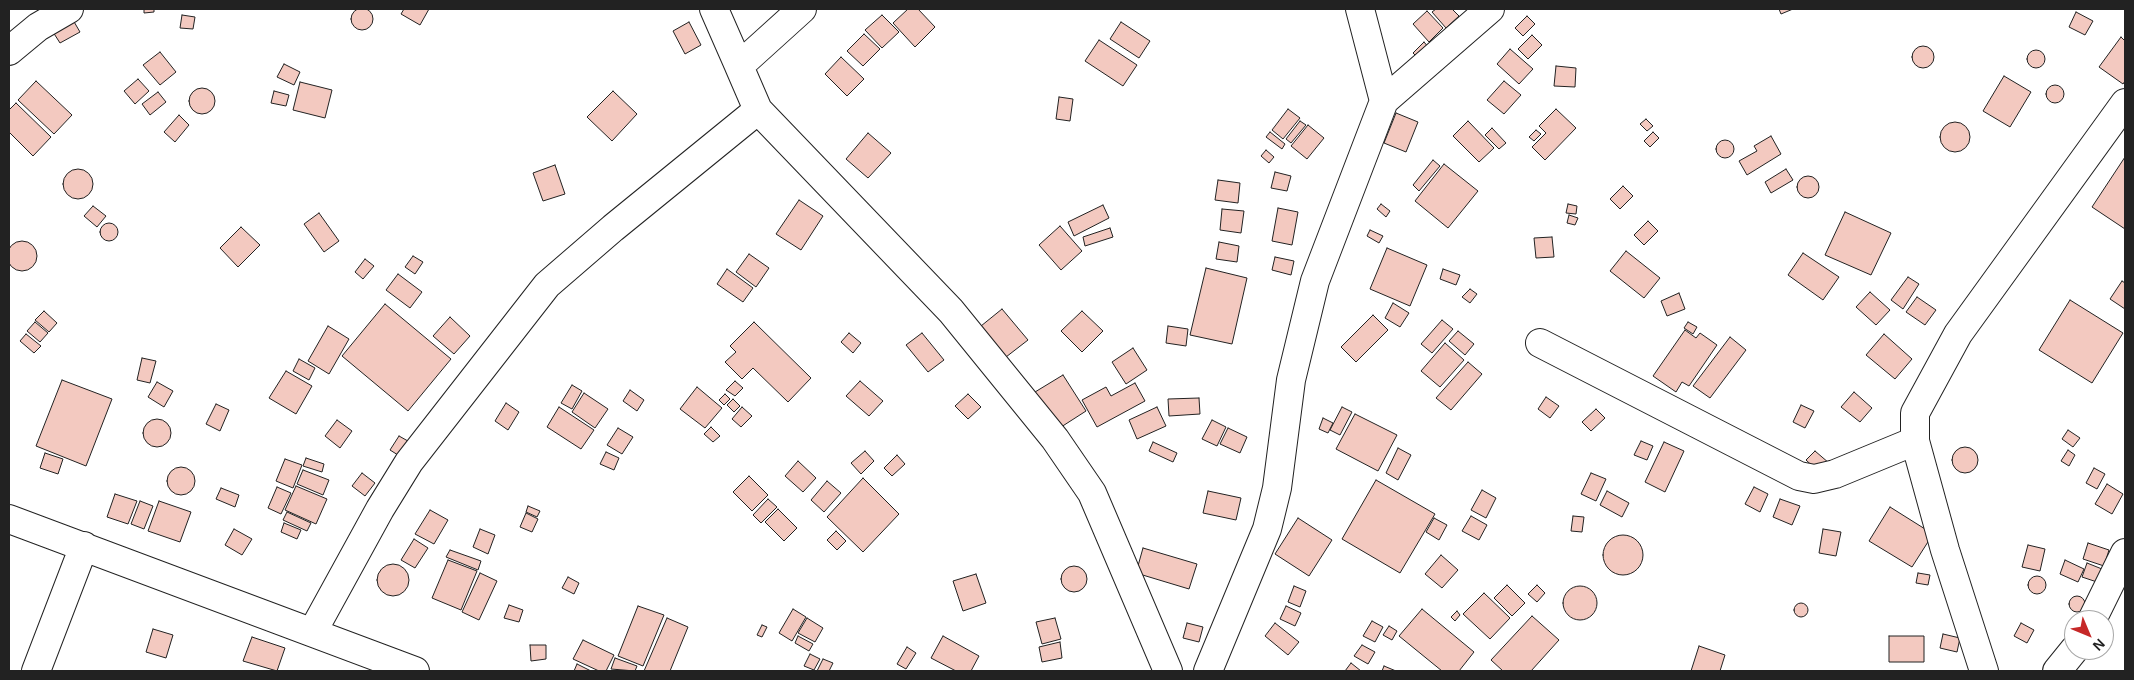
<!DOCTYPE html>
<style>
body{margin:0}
#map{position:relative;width:2134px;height:680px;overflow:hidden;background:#fff;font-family:Arial,sans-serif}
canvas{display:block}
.frame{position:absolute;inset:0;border:10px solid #222;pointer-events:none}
.north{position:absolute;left:2064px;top:610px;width:50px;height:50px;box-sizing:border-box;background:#fff;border:1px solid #a7a7a7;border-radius:50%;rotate:135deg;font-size:14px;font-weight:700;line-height:20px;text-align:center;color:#222}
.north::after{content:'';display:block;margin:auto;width:18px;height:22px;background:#c62828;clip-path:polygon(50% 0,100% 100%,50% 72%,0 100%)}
</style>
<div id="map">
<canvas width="2134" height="680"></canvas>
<div class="frame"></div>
<div class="north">N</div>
</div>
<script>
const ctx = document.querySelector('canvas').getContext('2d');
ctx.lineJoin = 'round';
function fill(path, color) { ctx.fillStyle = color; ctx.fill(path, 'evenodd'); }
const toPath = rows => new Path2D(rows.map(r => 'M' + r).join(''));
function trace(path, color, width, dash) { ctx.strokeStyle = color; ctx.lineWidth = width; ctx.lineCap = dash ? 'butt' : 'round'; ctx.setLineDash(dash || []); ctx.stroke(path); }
const building = toPath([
 '351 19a11 11 0 1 1 22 0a11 11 0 1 1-22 0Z',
 [144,9,154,9,154,12,144,13,144,9],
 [404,9,429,9,420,25,401,14,404,9],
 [908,9,918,9,935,27,915,47,893,23,908,9],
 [1436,9,1452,9,1459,16,1446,28,1432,12,1436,9],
 [1779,9,1793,9,1781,14,1779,9],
 [1427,11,1443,28,1429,42,1413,24,1427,11],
 [2076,12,2093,21,2085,35,2069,27,2076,12],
 [182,15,195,17,193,29,180,28,182,15],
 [882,15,899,32,882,48,865,30,882,15],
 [1527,16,1535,24,1523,36,1515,28,1527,16],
 [73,20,80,32,60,43,53,32,73,20],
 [689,22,701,45,685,54,673,31,689,22],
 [1121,22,1150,41,1139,58,1110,39,1121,22],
 [864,34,880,49,863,66,847,51,864,34],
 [1532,35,1542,45,1528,59,1518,49,1532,35],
 [2121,37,2125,41,2125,81,2123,84,2099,67,2121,37],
 [1099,40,1137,65,1123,86,1085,61,1099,40],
 [1424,42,1429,48,1418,58,1413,53,1424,42],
 '1912 57a11 11 0 1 1 22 0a11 11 0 1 1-22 0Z',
 [1510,49,1533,69,1519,84,1497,64,1510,49],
 '2027 59a9 9 0 1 1 18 0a9 9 0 1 1-18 0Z',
 [160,52,176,72,160,85,143,65,160,52],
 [841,57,864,79,847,96,825,74,841,57],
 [284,64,300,72,294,85,277,77,284,64],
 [1556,66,1576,68,1575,87,1554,86,1556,66],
 [2004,76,2031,92,2010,127,1983,111,2004,76],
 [138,79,149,91,135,104,124,91,138,79],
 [36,81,72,115,54,134,18,100,36,81],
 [1504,81,1521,95,1504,114,1487,100,1504,81],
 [300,82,332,90,325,118,293,110,300,82],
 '2046 94a9 9 0 1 1 18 0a9 9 0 1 1-18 0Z',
 '189 101a13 13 0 1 1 26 0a13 13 0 1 1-26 0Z',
 [274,91,289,95,286,106,271,103,274,91],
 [613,91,637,114,612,141,587,117,613,91],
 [158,92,166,102,150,115,142,104,158,92],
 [1059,97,1073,99,1070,121,1056,119,1059,97],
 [16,103,51,137,33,156,9,132,9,110,16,103],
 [1288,109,1300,118,1283,139,1272,130,1288,109],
 [1556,109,1576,128,1545,160,1532,147,1546,133,1539,126,1556,109],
 [1396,113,1418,122,1406,152,1384,143,1396,113],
 [179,115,189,125,175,142,164,132,179,115],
 [1646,119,1653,126,1647,131,1640,124,1646,119],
 [1300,121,1306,125,1291,143,1286,139,1300,121],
 [1468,121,1494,148,1479,162,1453,136,1468,121],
 '1940 137a15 15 0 1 1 30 0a15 15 0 1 1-30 0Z',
 [1308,125,1324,138,1307,159,1291,146,1308,125],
 [1492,128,1506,143,1499,149,1485,135,1492,128],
 [1536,130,1541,134,1534,141,1529,137,1536,130],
 [1270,132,1285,144,1282,149,1266,137,1270,132],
 [1653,132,1659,138,1650,147,1644,141,1653,132],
 [868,133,891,153,868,178,846,159,868,133],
 [1771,136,1781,154,1747,175,1739,161,1757,151,1754,146,1771,136],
 '1716 149a9 9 0 1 1 18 0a9 9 0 1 1-18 0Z',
 [1266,150,1274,157,1269,163,1261,156,1266,150],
 [2125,157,2125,229,2092,207,2125,157],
 [1433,160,1440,166,1419,191,1413,185,1433,160],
 [1444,164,1478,191,1448,228,1415,201,1444,164],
 [555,165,565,194,543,201,533,173,555,165],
 '63 184a15 15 0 1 1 30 0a15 15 0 1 1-30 0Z',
 [1786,169,1793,180,1771,193,1765,182,1786,169],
 [1275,172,1291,176,1287,191,1271,188,1275,172],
 '1797 187a11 11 0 1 1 22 0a11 11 0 1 1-22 0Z',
 [1218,180,1240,183,1238,203,1215,200,1218,180],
 [1623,186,1633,196,1620,209,1610,199,1623,186],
 [799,200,823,216,801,250,776,234,799,200],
 [1381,204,1390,211,1386,217,1377,209,1381,204],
 [1568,204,1577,206,1576,214,1566,213,1568,204],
 [1103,205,1109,218,1074,236,1068,222,1103,205],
 [93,206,106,216,97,227,84,216,93,206],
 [1278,208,1298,212,1292,245,1272,241,1278,208],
 [1222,209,1244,211,1241,233,1220,230,1222,209],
 [1845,212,1891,233,1871,275,1825,255,1845,212],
 [319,213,339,241,324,252,304,224,319,213],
 [1569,215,1578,218,1575,225,1567,223,1569,215],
 [1648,221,1658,231,1644,245,1634,235,1648,221],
 '100 232a9 9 0 1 1 18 0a9 9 0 1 1-18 0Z',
 [1060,226,1082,251,1061,270,1039,245,1060,226],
 [241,227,260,245,238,267,220,248,241,227],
 [1110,228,1113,237,1085,246,1083,237,1110,228],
 [1370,230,1383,236,1379,243,1367,236,1370,230],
 [1552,237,1554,257,1536,258,1534,238,1552,237],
 '7 256a15 15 0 1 1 30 0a15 15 0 1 1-30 0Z',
 [1219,242,1239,246,1237,262,1216,259,1219,242],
 [1387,248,1427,265,1410,306,1370,289,1387,248],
 [1626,251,1660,278,1644,298,1610,271,1626,251],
 [1803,253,1839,277,1823,300,1788,275,1803,253],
 [749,254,769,268,756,287,736,272,749,254],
 [413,256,423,262,415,274,405,267,413,256],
 [1275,257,1294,261,1291,275,1272,270,1275,257],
 [365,259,374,266,363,279,355,272,365,259],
 [1206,268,1247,278,1232,344,1190,335,1206,268],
 [727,269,753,288,743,302,717,284,727,269],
 [1443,269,1460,275,1456,285,1440,279,1443,269],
 [398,274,422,292,410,308,386,290,398,274],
 [1908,277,1919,284,1903,309,1891,300,1908,277],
 [2122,281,2125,283,2125,309,2110,299,2122,281],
 [1470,289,1477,294,1470,303,1462,297,1470,289],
 [1870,292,1890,310,1876,325,1856,307,1870,292],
 [1679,293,1685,309,1667,316,1661,301,1679,293],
 [1917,297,1936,310,1925,325,1906,312,1917,297],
 [2070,300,2123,333,2092,383,2039,350,2070,300],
 [1393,303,1409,313,1400,327,1385,318,1393,303],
 [385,304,451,359,408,411,342,356,385,304],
 [1002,309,1028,340,1006,357,981,326,1002,309],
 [44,311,57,323,49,332,35,320,44,311],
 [1082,311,1103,331,1082,352,1061,331,1082,311],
 [1373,315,1388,330,1356,362,1341,347,1373,315],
 [450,317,470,336,454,354,433,336,450,317],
 [1442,320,1453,329,1432,353,1421,344,1442,320],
 [35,322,48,333,40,342,27,331,35,322],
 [754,322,811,378,788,402,753,368,742,379,725,362,736,352,730,346,754,322],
 [1688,322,1697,327,1693,334,1684,328,1688,322],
 [328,326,349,339,329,374,308,361,328,326],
 [1168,326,1188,329,1186,346,1166,343,1168,326],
 [1685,330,1696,338,1700,333,1717,345,1689,386,1682,382,1676,392,1653,376,1685,330],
 [1458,331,1474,344,1465,355,1449,341,1458,331],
 [849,333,861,343,853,353,841,342,849,333],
 [922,333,944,360,928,372,906,345,922,333],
 [26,334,41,346,34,353,20,341,26,334],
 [1884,334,1912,359,1895,379,1866,355,1884,334],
 [1730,337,1746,350,1710,398,1693,386,1730,337],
 [1445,343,1464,360,1440,387,1421,371,1445,343],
 [1133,348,1147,370,1126,384,1112,362,1133,348],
 [142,358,156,361,150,383,137,380,142,358],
 [299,359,315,368,309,380,293,371,299,359],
 [1468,362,1482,374,1451,410,1436,398,1468,362],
 [286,371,312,386,296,414,269,398,286,371],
 [1063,375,1086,411,1058,429,1035,392,1063,375],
 [62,380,112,399,86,466,36,446,62,380],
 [735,381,743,388,735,396,726,390,735,381],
 [860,381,883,401,869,416,846,396,860,381],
 [157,382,173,391,164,407,148,397,157,382],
 [1135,383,1145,401,1097,427,1082,400,1106,387,1111,396,1135,383],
 [572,385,582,391,572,409,561,403,572,385],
 [697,387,722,408,705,428,680,409,697,387],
 [630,390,644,400,637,411,623,401,630,390],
 [1854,392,1872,408,1860,422,1841,407,1854,392],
 [584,393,608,409,595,428,572,412,584,393],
 [725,394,730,399,724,405,719,400,725,394],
 [968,394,981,407,968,419,955,406,968,394],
 [1546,397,1559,406,1550,418,1538,409,1546,397],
 [1199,398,1200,414,1169,416,1168,399,1199,398],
 [733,399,740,406,734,412,727,405,733,399],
 [506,403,519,412,508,430,495,421,506,403],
 [216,404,229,410,220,431,206,424,216,404],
 [1801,405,1814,411,1805,428,1793,422,1801,405],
 [559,407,594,430,581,449,547,427,559,407],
 [742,407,752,416,741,427,732,419,742,407],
 [1157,407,1166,426,1137,439,1129,420,1157,407],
 [1342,407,1352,412,1340,435,1330,430,1342,407],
 [1596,409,1605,418,1591,431,1582,422,1596,409],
 [1355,414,1397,435,1378,471,1336,449,1355,414],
 [1323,418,1333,423,1328,433,1319,429,1323,418],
 '143 433a14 14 0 1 1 28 0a14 14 0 1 1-28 0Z',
 [337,420,352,431,340,448,325,436,337,420],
 [1212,420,1226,427,1217,446,1202,439,1212,420],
 [711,427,720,436,713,442,704,434,711,427],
 [618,428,633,437,622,454,607,445,618,428],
 [1228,428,1247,437,1240,453,1220,444,1228,428],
 [2068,430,2080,438,2073,447,2062,439,2068,430],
 [399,436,415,445,406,460,390,450,399,436],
 [1641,441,1653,446,1647,460,1634,455,1641,441],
 [1153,442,1177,453,1173,462,1149,451,1153,442],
 [1664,442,1684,451,1665,492,1645,482,1664,442],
 '1952 460a13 13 0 1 1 26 0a13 13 0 1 1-26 0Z',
 [1398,448,1411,455,1398,480,1386,473,1398,448],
 [2068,450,2075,455,2069,466,2061,461,2068,450],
 [865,451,874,461,861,474,851,463,865,451],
 [1815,451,1829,463,1820,473,1806,460,1815,451],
 [606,452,619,458,614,470,600,464,606,452],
 [45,453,63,459,58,474,40,468,45,453],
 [897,455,905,464,892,476,884,468,897,455],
 [306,458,324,464,322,472,303,466,306,458],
 [285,459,302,465,293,488,276,481,285,459],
 [798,461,816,478,803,492,785,476,798,461],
 '167 481a14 14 0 1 1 28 0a14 14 0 1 1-28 0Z',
 [2094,468,2105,474,2097,489,2086,483,2094,468],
 [303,470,329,480,323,495,297,484,303,470],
 [362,473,375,483,365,496,352,486,362,473],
 [1591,473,1606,479,1596,501,1581,494,1591,473],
 [749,476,768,495,752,511,733,492,749,476],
 [863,478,899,514,863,552,827,517,863,478],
 [1376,480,1435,514,1400,573,1342,539,1376,480],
 [827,481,841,493,824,512,811,500,827,481],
 [2107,484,2123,494,2112,514,2095,504,2107,484],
 [296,486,327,499,316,524,285,510,296,486],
 [277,487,291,493,281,514,268,508,277,487],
 [1754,487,1768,494,1760,512,1745,504,1754,487],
 [221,488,239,495,235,507,216,499,221,488],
 [1482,490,1496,498,1486,518,1471,510,1482,490],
 [1208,491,1241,498,1236,520,1203,513,1208,491],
 [1607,491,1629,503,1622,517,1600,505,1607,491],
 [115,494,137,501,128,524,107,517,115,494],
 [768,499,777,507,761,523,753,515,768,499],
 [1780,499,1800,506,1792,525,1773,517,1780,499],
 [140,501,153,506,144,529,131,524,140,501],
 [159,501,191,512,180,542,148,531,159,501],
 [528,506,540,511,537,517,526,512,528,506],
 [1890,507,1933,534,1912,567,1869,541,1890,507],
 [778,509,797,528,784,541,765,522,778,509],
 [430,510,448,520,434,544,415,534,430,510],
 [287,512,311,523,307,531,283,520,287,512],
 [526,513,538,519,532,532,520,527,526,513],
 [1471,516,1487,525,1479,540,1462,531,1471,516],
 [1573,516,1584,517,1582,532,1571,531,1573,516],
 [1298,518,1332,540,1309,576,1275,554,1298,518],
 [1434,518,1447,525,1439,540,1426,532,1434,518],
 [284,523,301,530,297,539,281,532,284,523],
 [234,529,252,539,242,555,225,545,234,529],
 [480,529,495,535,488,554,473,547,480,529],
 [1823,529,1841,532,1836,556,1819,553,1823,529],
 [836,531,846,541,837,550,827,540,836,531],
 '1603 555a20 20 0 1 1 40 0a20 20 0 1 1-40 0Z',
 [414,539,428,548,415,568,401,560,414,539],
 [2088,543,2109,550,2104,566,2083,559,2088,543],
 [2028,545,2045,549,2040,571,2022,567,2028,545],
 [1143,548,1197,564,1189,589,1136,573,1143,548],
 [450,550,481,561,478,570,446,557,450,550],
 [1441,555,1458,570,1442,588,1425,574,1441,555],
 [448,560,477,571,461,610,432,598,448,560],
 [2065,560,2084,569,2078,582,2060,574,2065,560],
 [2087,563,2102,569,2097,582,2082,577,2087,563],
 '377 580a16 16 0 1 1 32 0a16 16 0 1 1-32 0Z',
 '1061 579a13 13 0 1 1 26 0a13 13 0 1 1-26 0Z',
 [480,573,497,581,479,620,462,612,480,573],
 [1918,573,1930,575,1928,585,1916,583,1918,573],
 [976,574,986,603,963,611,953,581,976,574],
 '2028 585a9 9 0 1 1 18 0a9 9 0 1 1-18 0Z',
 [568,577,579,583,574,594,562,588,568,577],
 [1507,585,1525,603,1512,616,1494,598,1507,585],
 [1537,585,1545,593,1537,602,1528,594,1537,585],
 [1294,586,1306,591,1300,607,1288,602,1294,586],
 '1563 603a17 17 0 1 1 34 0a17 17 0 1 1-34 0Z',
 [1484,593,1510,618,1490,639,1463,614,1484,593],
 '2069 604a8 8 0 1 1 16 0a8 8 0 1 1-16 0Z',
 '1794 610a7 7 0 1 1 14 0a7 7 0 1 1-14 0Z',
 [509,605,523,610,519,622,504,618,509,605],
 [638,606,664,615,643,666,618,656,638,606],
 [1286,606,1301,613,1295,626,1280,619,1286,606],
 [793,609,806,617,792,641,779,633,793,609],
 [1422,609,1474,652,1459,671,1442,671,1399,636,1422,609],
 [1457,611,1460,615,1455,621,1451,617,1457,611],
 [1532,616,1559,640,1531,671,1503,671,1491,660,1532,616],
 [667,618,688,627,670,671,644,671,667,618],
 [807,618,823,628,815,642,798,633,807,618],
 [1055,618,1061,639,1042,644,1036,622,1055,618],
 [1372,621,1383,627,1375,642,1363,636,1372,621],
 [1187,623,1203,627,1199,642,1183,638,1187,623],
 [1275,623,1299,642,1288,655,1265,636,1275,623],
 [2021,623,2034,630,2027,643,2014,636,2021,623],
 [762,625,767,627,762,637,757,635,762,625],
 [1389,626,1397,631,1392,640,1383,635,1389,626],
 [153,629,173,635,166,658,146,652,153,629],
 [1943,634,1960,638,1957,652,1940,648,1943,634],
 [798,636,813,644,809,651,795,643,798,636],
 [943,636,979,656,971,671,956,671,931,658,943,636],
 [1889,636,1924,636,1924,662,1889,662,1889,636],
 [252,637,285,648,277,671,243,661,252,637],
 [583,640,614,655,606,671,599,671,573,659,583,640],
 [1060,642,1062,658,1042,662,1039,647,1060,642],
 [530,645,546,645,546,659,531,661,530,645],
 [1362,645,1375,652,1368,664,1354,656,1362,645],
 [1699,646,1725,655,1720,671,1691,671,1699,646],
 [907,647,916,653,906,669,897,664,907,647],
 [810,654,820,659,814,670,804,666,810,654],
 [615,658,637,666,635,671,611,669,615,658],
 [823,659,833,663,829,671,817,671,823,659],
 [1351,663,1361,671,1345,671,1351,663],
 [577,664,591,671,574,671,577,664],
 [1384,666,1396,671,1382,671,1384,666]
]);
const minor = toPath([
 [714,9,739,66],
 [9,51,38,27,69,9],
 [1384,101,1490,9],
 [758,110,951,311,1055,439,1092,493,1168,671],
 [1540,343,1799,476,1814,479,1835,474,1915,441],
 [9,519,415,671],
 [2092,620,2125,553],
 [313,631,380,509,409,462,547,285,613,228,758,110,739,66,802,9],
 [36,671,84,546],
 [1208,671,1267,529,1277,488,1291,380,1315,281,1384,101,1360,9],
 [1984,671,1945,550,1915,441,1915,413,1958,334,2125,103],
 [2057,671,2074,650]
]);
fill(building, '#f3c9c0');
trace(building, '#222', 1);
trace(minor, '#222', 30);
trace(minor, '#fff', 28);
</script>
